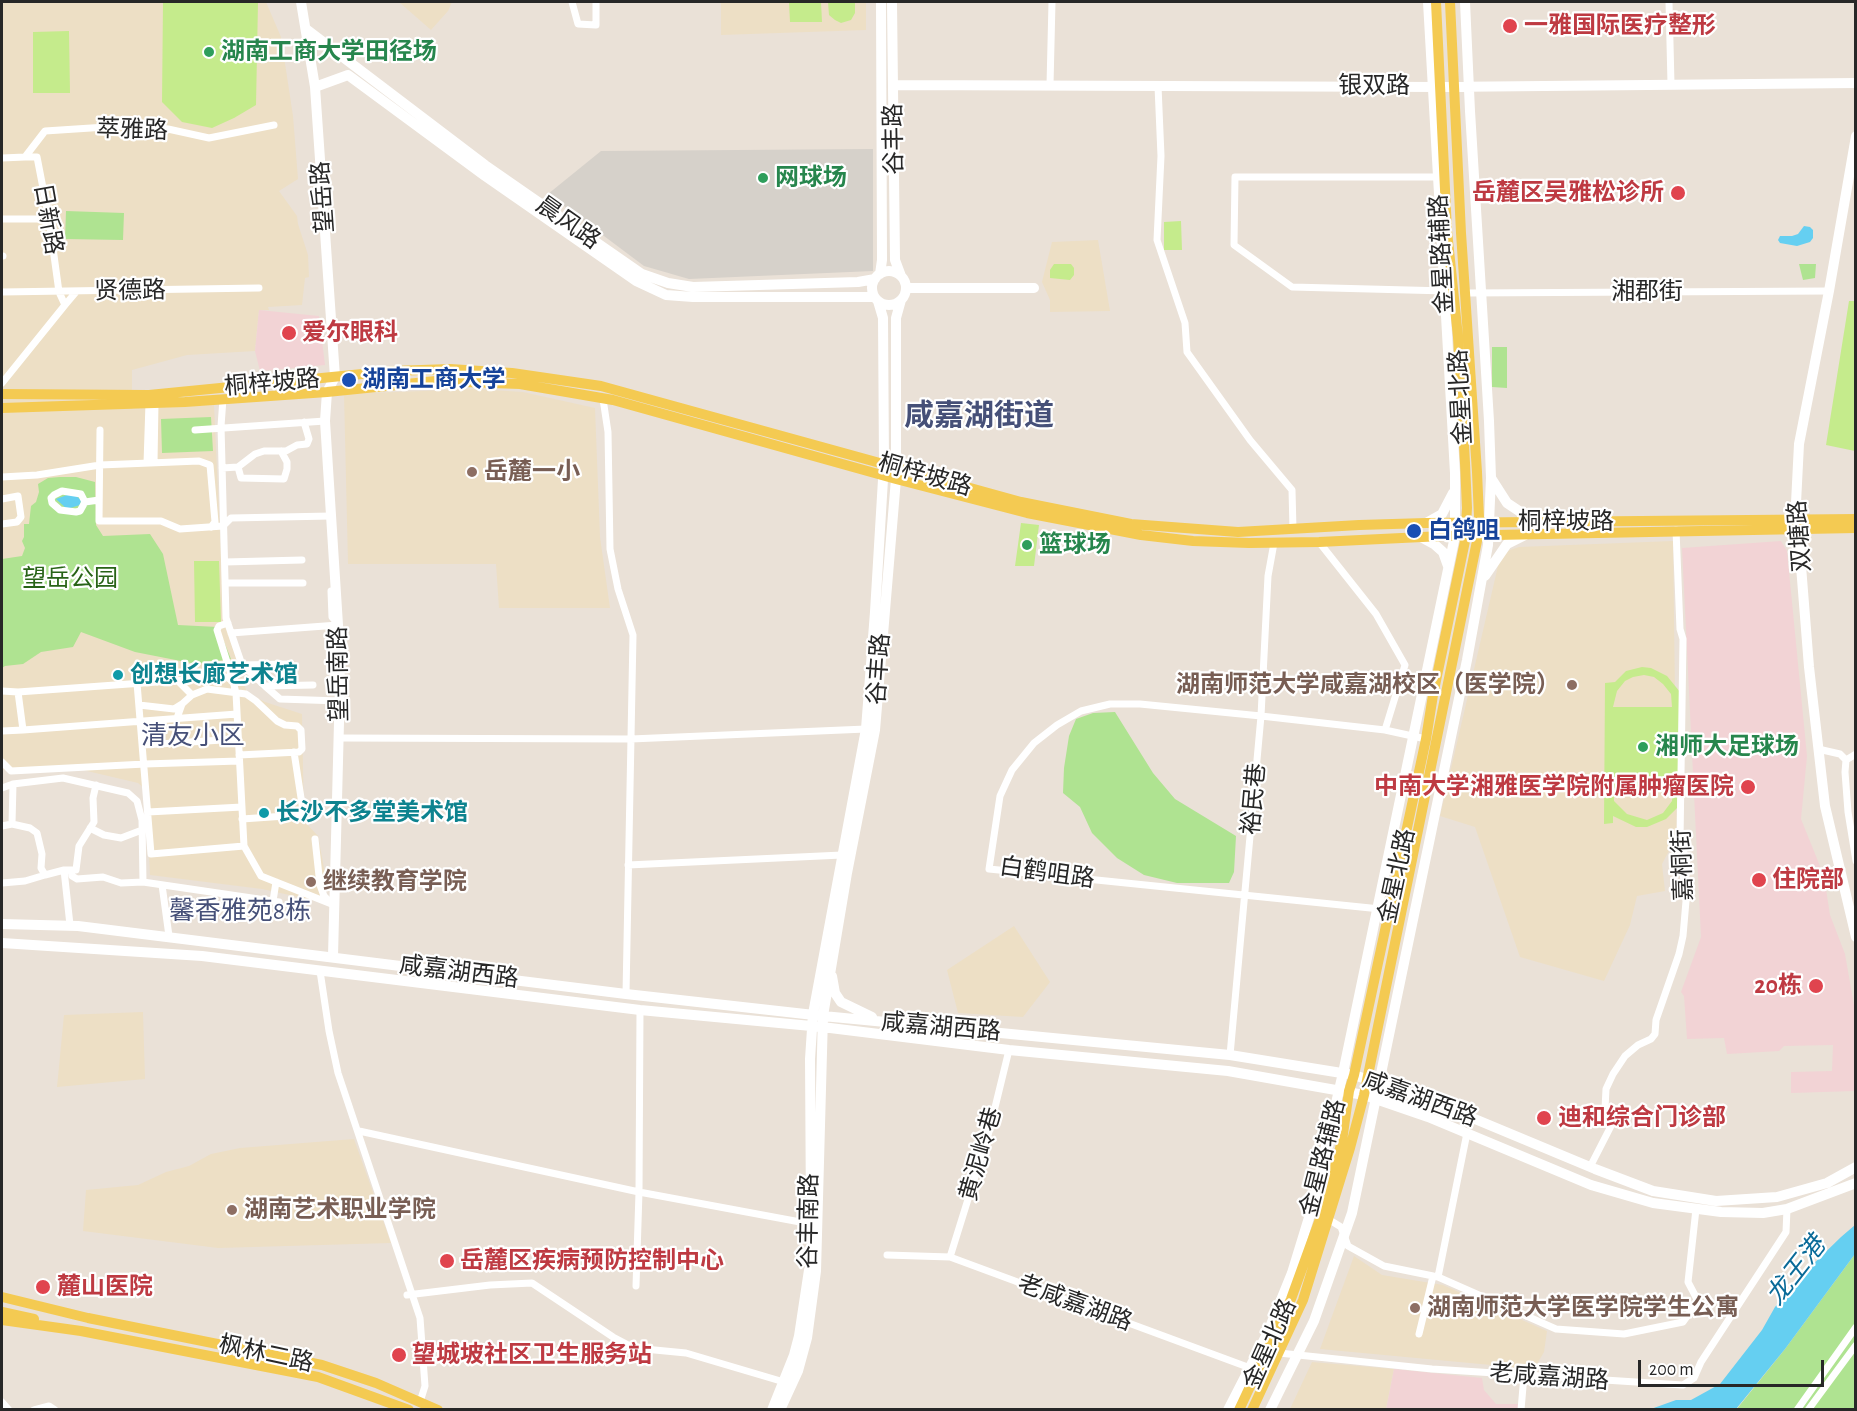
<!DOCTYPE html>
<meta charset="utf-8">
<style>
body{margin:0}
#map{position:relative;width:1857px;height:1411px;overflow:hidden;background:#eae1d7;font-family:"Alegreya Sans",sans-serif}
canvas{display:block}
.frame{position:absolute;inset:0;border:3px solid #272727;pointer-events:none}
.scale{position:absolute;left:1638px;top:1360px;width:186px;height:27px;box-sizing:border-box;border:3px solid #272727;border-top:0;padding-left:8px;font-size:18px;line-height:21px;white-space:nowrap;color:#272727;-webkit-text-stroke:4px #fff;paint-order:stroke}
</style>
<div id="map">
<canvas width="1857" height="1411"></canvas>
<div class="frame"></div>
<div class="scale">200 m</div>
</div>
<script>
const ctx = document.querySelector('canvas').getContext('2d');
ctx.lineJoin = 'round';
function fill(path, color) { ctx.fillStyle = color; ctx.fill(path, 'evenodd'); }
const toPath = rows => new Path2D(rows.map(r => 'M' + r).join(''));
function trace(path, color, width, dash) { ctx.strokeStyle = color; ctx.lineWidth = width; ctx.lineCap = dash ? 'butt' : 'round'; ctx.setLineDash(dash || []); ctx.stroke(path); }
function drawText(font, color, halo, rows, align = 'center') {
  ctx.font = font + ' "Alegreya Sans","Noto Sans SC",sans-serif'; ctx.lineWidth = 4.5; ctx.setLineDash([]); ctx.textBaseline = 'middle'; ctx.strokeStyle = halo; ctx.fillStyle = color; for (const [text, x, y, turn = 0] of rows) {
    ctx.save(); ctx.translate(x, y); ctx.rotate((+turn || 0) * Math.PI / 180); ctx.textAlign = isNaN(turn) ? turn : align; if (halo) ctx.strokeText(text, 0, 0); ctx.fillText(text, 0, 0); ctx.restore();
  }
}
const education = toPath([
 [2,2,266,2,281,37,293,116,298,179,279,191,297,216,298,224,308,255,309,277,305,278,302,305,268,307,269,310,259,310,255,351,187,355,132,370,132,409,214,405,224,621,247,693,265,702,302,714,304,821,318,836,327,884,317,901,262,889,150,875,146,790,138,783,70,767,2,770],
 [399,2,452,2,448,11,431,30],
 [721,2,866,2,866,30,721,35],
 [1098,240,1110,311,1050,312,1050,300,1042,282,1052,242],
 [475,389,523,392,595,408,600,537,610,608,499,608,496,564,348,564,344,394],
 [1673,541,1677,851,1670,849,1662,864,1665,891,1637,896,1630,925,1604,981,1520,957,1475,827,1440,816,1501,553,1519,547],
 [1014,926,1050,982,1023,1017,958,1013,947,970],
 [143,1012,145,1079,57,1087,64,1015],
 [354,1139,391,1243,218,1248,83,1231,86,1190,138,1185,166,1172,189,1166,211,1154,240,1148],
 [1354,1256,1382,1275,1443,1285,1547,1331,1544,1352,1534,1369,1320,1349],
 [1312,1362,1394,1369,1386,1409,1290,1409]
]);
const medical = toPath([
 [259,310,319,316,325,365,260,371,255,351],
 [1781,541,1787,551,1807,756,1801,819,1824,876,1830,915,1845,954,1855,1011,1855,1091,1791,1093,1791,1072,1832,1071,1833,1045,1784,1046,1779,1051,1727,1054,1724,1038,1687,1039,1684,996,1681,992,1701,937,1682,548],
 [1394,1369,1482,1378,1484,1390,1496,1404,1520,1404,1520,1410,1386,1410]
]);
const green = toPath([
 [66,211,124,213,123,240,65,239],
 [1799,264,1816,264,1815,278,1803,280],
 [1492,347,1507,347,1507,388,1492,387],
 [211,417,213,451,162,453,161,419],
 [60,477,76,477,95,482,96,525,103,536,150,534,163,554,178,625,218,627,231,659,196,664,135,652,81,632,73,647,41,652,23,664,5,666,2,668,2,559,22,556,25,548,22,541,24,537,24,524,29,524,31,506,36,502,39,492,38,484,48,478],
 [1115,712,1153,773,1175,799,1236,836,1234,872,1229,883,1177,883,1144,875,1117,858,1092,833,1080,807,1063,793,1064,768,1069,736,1076,719,1093,713],
 [1855,1254,1855,1409,1736,1410,1785,1349]
]);
const pitch = toPath([
 [163,2,258,2,256,105,234,118,212,128,182,122,162,102],
 [789,2,821,2,822,22,790,22],
 [828,2,855,2,855,13,851,20,841,23,835,20,829,15],
 [69,31,70,93,33,93,33,32],
 [1181,221,1182,250,1164,250,1164,222],
 [1054,264,1071,264,1074,268,1074,275,1070,280,1050,278,1050,270],
 [1849,301,1856,301,1855,451,1826,445],
 [1021,523,1039,525,1034,566,1015,566],
 [194,561,219,561,221,622,195,622],
 [1642,667,1651,668,1667,676,1680,692,1677,808,1666,819,1647,827,1636,827,1613,816,1613,823,1604,824,1605,683,1615,682,1626,671],
 [1644,675,1654,677,1663,684,1671,694,1672,707,1613,707,1617,691,1625,681,1633,677],
 [1614,788,1673,788,1672,801,1663,813,1647,820,1627,814,1614,801]
]);
const plaza = toPath([
 [873,149,873,271,689,279,644,266,548,194,601,151]
]);
const water = toPath([
 [1804,226,1810,227,1813,230,1813,238,1810,242,1797,246,1780,243,1778,240,1780,236,1792,236,1798,234],
 [67,495,75,495,81,500,80,505,67,509,56,499],
 [1855,1225,1855,1254,1785,1349,1736,1409,1651,1409,1676,1400,1691,1400,1720,1384,1762,1330,1775,1307,1801,1276,1841,1237]
]);
const street = toPath([
 [572,2,578,24,596,25,596,2],
 [1669,2,1671,84],
 [1050,85,1052,2],
 [1158,86,1161,156,1157,240,1185,323,1187,352,1250,440,1292,490,1293,529],
 [25,157,37,157,49,219,59,292,65,305,76,292],
 [2,158,25,157,45,131,137,125,168,129,209,138,274,125],
 [1442,177,1235,177,1234,245,1292,287,1447,291],
 [2,219,49,219],
 [2,256,3,256],
 [2,292,259,288],
 [1466,293,1829,291],
 [2,383,65,305],
 [223,399,221,426,226,618,242,665,265,686,313,685],
 [603,399,608,432,610,549,618,589,633,635,626,994],
 [100,430,99,521,161,521,180,529,223,526,231,518,331,516],
 [195,430,325,421],
 [147,463,149,403],
 [154,463,155,403],
 [238,467,241,478,284,479,287,469,287,462,281,451],
 [222,468,238,467,255,454,264,451,286,451,297,445,307,444,309,439,304,422],
 [2,477,37,475,100,465,199,461,210,465,215,522,211,527],
 [2,499,18,496,21,517,17,522,2,524],
 [85,502,81,494,62,491,54,495,51,498,52,503,60,510,76,512,80,511,85,502,99,500],
 [1319,542,1376,614,1405,665,1385,730],
 [225,562,302,560],
 [225,583,303,583],
 [331,591,332,617,337,623],
 [228,623,219,626,217,630,233,681],
 [231,633,338,625],
 [333,635,334,677,340,683],
 [242,665,291,664],
 [177,680,192,695],
 [137,683,151,854,244,846],
 [265,686,280,699,340,701],
 [2,691,18,692],
 [139,705,174,709,182,704],
 [237,714,23,730,18,692,226,677,233,681,236,693,244,846,261,876,334,905],
 [177,718,182,704,192,695,207,689,246,694,256,701,277,721,285,725,297,726,301,730,302,749,299,752,239,755],
 [2,731,23,730],
 [339,738,631,739,866,729],
 [143,745,238,739],
 [1818,749,1840,754,1846,760,1845,772,1848,812,1856,861],
 [1846,760,1856,754],
 [2,762,11,771,145,764,239,761],
 [2,788,13,784,63,778,128,793,137,801,142,820,143,882,279,902],
 [148,812,242,807],
 [242,819,300,815,303,811,294,752],
 [2,826,12,824,13,784],
 [90,828,104,835,121,838,142,830],
 [315,839,320,885,324,896,332,904],
 [628,865,842,855],
 [64,870,70,925],
 [71,870,72,876,77,879,103,877,121,883,143,882],
 [45,875,64,870,76,870,79,846,94,822,93,798,96,785],
 [2,883,25,881,45,875,41,868,42,854,37,833,30,828,12,824],
 [162,885,169,936],
 [273,901,276,882],
 [1390,910,989,869,1000,796,1012,770,1034,743,1057,725,1081,711,1110,704,1140,704,1261,716,1385,730,1426,739],
 [320,971,329,1031,338,1073,420,1318,425,1386,420,1402],
 [1230,1055,1261,716,1268,576,1274,543],
 [359,1131,639,1192,811,1224],
 [1590,1167,1611,1126,1605,1109,1606,1089,1613,1074,1625,1056,1638,1045,1651,1039,1655,1034,1656,1020,1679,954,1683,936,1686,901,1683,873,1685,856,1680,841,1683,639,1680,629,1676,530],
 [1328,1219,1341,1227,1348,1246,1384,1266,1438,1277,1556,1329,1624,1334,1683,1322,1698,1301,1688,1282,1696,1209],
 [887,1255,950,1257,1253,1369],
 [950,1257,989,1132,1009,1050],
 [1438,1277,1467,1133],
 [636,1286,639,1192,640,1010],
 [407,1295,490,1285,532,1283,613,1337,634,1348,686,1353,784,1382],
 [1419,1334,1433,1276],
 [1279,1353,1432,1369,1683,1385,1694,1378,1701,1362,1786,1232,1787,1209],
 [2,1402,9,1410],
 [34,1410,49,1406,55,1410],
 [1521,1410,1524,1375],
 [1797,1410,1856,1327],
 [1808,1410,1856,1345]
]);
const secondary = toPath([
 [301,2,315,87,335,377,327,392,325,421,338,625,340,683,333,956],
 [892,2,895,260,901,276],
 [306,29,485,165,642,274,668,283,693,287,858,282,875,279],
 [893,85,1440,87,1856,83],
 [315,87,348,75,485,176,636,281,666,295,693,297,874,297],
 [1856,136,1829,291,1799,444,1796,503,1809,667,1825,806,1856,937],
 '872 288a17 17 0 1 1 34 0a17 17 0 1 1-34 0Z',
 [880,274,882,260,881,2],
 [906,288,1034,288],
 [1491,478,1507,503,1525,515,1545,520],
 [1426,523,1442,514,1453,493],
 [1421,537,1434,544,1443,552,1448,566],
 [1485,576,1507,544,1525,535],
 [2,924,78,926,626,994,823,1016,1230,1055,1354,1075,1434,1102,1595,1169,1653,1191,1716,1201,1777,1197,1827,1183,1856,1167],
 [2,943,202,956,640,1010,822,1027,1009,1050,1228,1071,1364,1095,1428,1117,1591,1185,1653,1203,1721,1212,1763,1213,1787,1209,1856,1183],
 [832,976,835,993,841,1002,872,1017],
 [811,1219,810,1059,813,1014,866,729,875,612,884,463,883,318,878,301],
 [772,1410,794,1355,799,1336,809,1270],
 [780,1410,798,1371,807,1338,816,1271,823,1016,847,873,875,730,896,479,896,318,901,300],
 [1228,1410,1268,1332,1292,1273,1311,1211,1343,1073,1455,536,1455,473,1428,2],
 [1270,1410,1314,1321,1352,1213,1467,660,1488,545,1491,478,1489,421,1470,111,1465,2]
]);
const primary = toPath([
 [2,394,149,395,393,371,450,369,512,373,601,386,1021,502,1131,524,1238,532,1359,525,1426,523,1856,519],
 [2,408,185,402,327,392,436,381,520,384,613,400,896,479,1027,513,1141,535,1193,541,1249,543,1319,542,1443,536,1856,528],
 [2,1297,88,1318,322,1365,376,1383,438,1410],
 [2,1312,34,1319],
 [2,1320,81,1331,318,1377,409,1410],
 [1239,1410,1291,1299,1320,1219,1342,1141,1349,1091,1354,1075,1426,739,1433,695,1465,541,1467,508,1465,463,1458,337,1447,231,1436,2],
 [1252,1410,1303,1300,1350,1148,1364,1095,1477,541,1479,517,1477,472,1461,233,1450,2]
]);
const markers = [
 [1510,26,8,"#e0444e"],
 [209,52,6,"#2e9e5b"],
 [763,178,6,"#2e9e5b"],
 [1678,193,8,"#e0444e"],
 [289,333,8,"#e0444e"],
 [349,380,8,"#1a4fb4"],
 [472,472,6,"#8d6e63"],
 [1414,531,8,"#1a4fb4"],
 [1027,545,6,"#2e9e5b"],
 [118,675,6,"#0f9aa8"],
 [1572,685,6,"#8d6e63"],
 [1643,747,6,"#2e9e5b"],
 [1748,787,8,"#e0444e"],
 [264,813,6,"#0f9aa8"],
 [1759,880,8,"#e0444e"],
 [311,882,6,"#8d6e63"],
 [1816,986,8,"#e0444e"],
 [1544,1118,8,"#e0444e"],
 [232,1210,6,"#8d6e63"],
 [447,1261,8,"#e0444e"],
 [43,1287,8,"#e0444e"],
 [1415,1308,6,"#8d6e63"],
 [399,1355,8,"#e0444e"]
];
const healthNames = [
 ["一雅国际医疗整形",1524,26],
 ["岳麓区吴雅松诊所",1664,193,"right"],
 ["爱尔眼科",302,333],
 ["中南大学湘雅医学院附属肿瘤医院",1734,787,"right"],
 ["住院部",1772,880],
 ["20栋",1802,986,"right"],
 ["迪和综合门诊部",1558,1118],
 ["岳麓区疾病预防控制中心",460,1261],
 ["麓山医院",57,1287],
 ["望城坡社区卫生服务站",412,1355]
];
const leisureNames = [
 ["湖南工商大学田径场",221,52],
 ["网球场",775,178],
 ["篮球场",1039,545],
 ["湘师大足球场",1655,747]
];
const streetNames = [
 ["银双路",1374,86],
 ["萃雅路",132,130,2],
 ["谷丰路",894,139,-91],
 ["望岳路",323,197,-94],
 ["日新路",48,219,80],
 ["晨风路",568,223,35],
 ["金星路辅路",1442,254,-93],
 ["贤德路",130,291,-1],
 ["湘郡街",1647,292],
 ["桐梓坡路",272,383,-5],
 ["金星北路",1461,397,-93],
 ["桐梓坡路",925,475,16],
 ["桐梓坡路",1566,522],
 ["双塘路",1800,536,-94],
 ["谷丰路",879,669,-86],
 ["望岳南路",339,674,-91],
 ["裕民巷",1254,799,-85],
 ["嘉桐街",1683,865,-92],
 ["白鹤咀路",1047,873,8],
 ["金星北路",1397,876,-78],
 ["咸嘉湖西路",459,972,7],
 ["咸嘉湖西路",941,1027,5],
 ["咸嘉湖西路",1420,1099,20],
 ["黄泥岭巷",981,1154,-74],
 ["金星路辅路",1323,1158,-76],
 ["谷丰南路",809,1221,-89],
 ["老咸嘉湖路",1075,1303,20],
 ["金星北路",1270,1344,-66],
 ["枫林二路",266,1354,12],
 ["老咸嘉湖路",1549,1377,4]
];
const transitNames = [
 ["湖南工商大学",362,380],
 ["白鸽咀",1428,531]
];
const educationNames = [
 ["岳麓一小",484,472],
 ["湖南师范大学咸嘉湖校区（医学院）",1560,685,"right"],
 ["继续教育学院",323,882],
 ["湖南艺术职业学院",244,1210],
 ["湖南师范大学医学院学生公寓",1427,1308]
];
const parkNames = [
 ["望岳公园",70,579]
];
const cultureNames = [
 ["创想长廊艺术馆",130,675],
 ["长沙不多堂美术馆",276,813]
];
const neighbourhoodNames = [
 ["清友小区",193,736],
 ["馨香雅苑8栋",240,911]
];
const waterNames = [
 ["龙王港",1796,1271,-52]
];
const districtNames = [
 ["咸嘉湖街道",979,416]
];
fill(education, '#eddfc5');
fill(medical, '#f2d3d5');
fill(green, '#afe391');
fill(pitch, '#c5eb8c');
fill(plaza, '#d6d1ca');
fill(water, '#65cff1');
trace(street, '#fff', 7);
trace(secondary, '#fff', 10);
trace(primary, '#f4ca52', 10);
for (const [x, y, r, color] of markers) { const dot = new Path2D(); dot.arc(x, y, r, 0, 2 * Math.PI); ctx.fillStyle = color; ctx.fill(dot); trace(dot, '#fff', 2); }
drawText('bold 24px', '#be3a42', '#fff', healthNames, 'left');
drawText('bold 24px', '#27864d', '#fff', leisureNames, 'left');
drawText('24px', '#272727', '#fff', streetNames);
drawText('bold 24px', '#164399', '#fff', transitNames, 'left');
drawText('bold 24px', '#785e54', '#fff', educationNames, 'left');
drawText('24px', '#286317', '#fff', parkNames);
drawText('bold 24px', '#0d838f', '#fff', cultureNames, 'left');
drawText('26px', '#465078', '#fff', neighbourhoodNames);
drawText('italic 26px', '#096a98', '#fff', waterNames);
drawText('bold 30px', '#465078', '#fff', districtNames);
</script>
